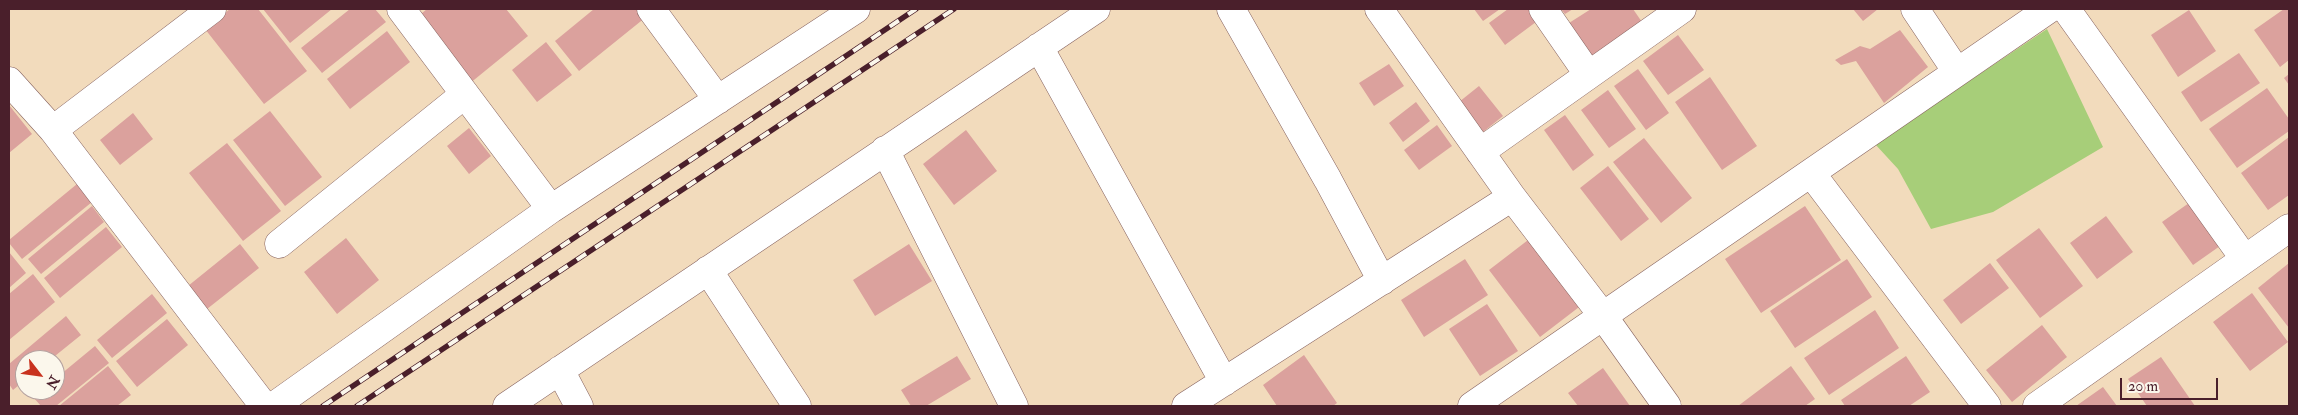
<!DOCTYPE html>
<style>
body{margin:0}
#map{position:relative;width:2298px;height:415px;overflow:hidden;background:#f2dbbc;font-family:"IM FELL Double Pica",serif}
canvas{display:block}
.frame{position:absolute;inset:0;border:10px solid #4a1f2b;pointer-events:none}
.north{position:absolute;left:15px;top:350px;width:50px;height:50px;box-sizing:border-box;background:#fbf7ec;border:1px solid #b4a19f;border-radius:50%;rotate:120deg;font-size:14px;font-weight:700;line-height:20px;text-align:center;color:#4a1f2b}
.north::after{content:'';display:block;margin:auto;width:18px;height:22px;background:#c8321e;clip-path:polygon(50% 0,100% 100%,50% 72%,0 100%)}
.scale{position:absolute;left:2120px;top:378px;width:98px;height:22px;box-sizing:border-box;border:2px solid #4a1f2b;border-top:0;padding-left:6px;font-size:15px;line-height:18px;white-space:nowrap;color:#4a1f2b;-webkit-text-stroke:4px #fbf7ec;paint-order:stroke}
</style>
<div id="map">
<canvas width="2298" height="415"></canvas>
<div class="frame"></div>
<div class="north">N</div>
<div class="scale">20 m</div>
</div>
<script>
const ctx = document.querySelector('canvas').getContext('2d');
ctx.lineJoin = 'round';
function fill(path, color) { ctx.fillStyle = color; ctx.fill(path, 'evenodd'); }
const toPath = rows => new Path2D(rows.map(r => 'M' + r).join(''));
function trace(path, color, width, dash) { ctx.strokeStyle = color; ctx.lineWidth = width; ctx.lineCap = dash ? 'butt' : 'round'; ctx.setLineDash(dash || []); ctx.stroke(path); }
const green = toPath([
 [2047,29,2103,147,1993,212,1931,229,1898,169,1875,144]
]);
const building = toPath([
 [230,9,258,9,307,71,264,104,205,29],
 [263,9,332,9,290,43],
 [350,9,375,9,386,22,322,73,301,48],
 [427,9,506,9,528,36,469,84,416,18],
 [594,9,647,9,651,13,579,71,555,41],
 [1474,9,1500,9,1483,21],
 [1508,9,1532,9,1540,19,1505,45,1489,23],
 [1561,9,1573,9,1565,14],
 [1591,9,1633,9,1644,25,1595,60,1569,23],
 [1853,9,1878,9,1863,21],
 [2284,9,2289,9,2289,60,2280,67,2254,30],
 [2189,10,2216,51,2178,77,2151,35],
 [1900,30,1928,67,1884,103,1856,61,1841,65,1835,60,1860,46,1870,49],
 [387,31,410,62,350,109,327,79],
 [1678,35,1704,70,1668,95,1643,61],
 [546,42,572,75,537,102,512,70],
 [2239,53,2260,83,2201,122,2181,92],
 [1389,64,1404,86,1374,106,1359,83],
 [1638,69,1669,113,1646,130,1614,86],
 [2289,74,2289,85,2284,78],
 [1710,77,1757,146,1722,170,1675,102],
 [1479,86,1503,116,1478,136,1454,106],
 [2267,88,2289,119,2289,131,2237,168,2209,129],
 [1608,90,1636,129,1609,148,1581,110],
 [1416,102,1430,121,1403,142,1389,123],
 [9,105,32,134,9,153],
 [270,111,322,177,285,206,233,140],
 [133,113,153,139,120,165,100,140],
 [1565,115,1594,155,1573,171,1544,130],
 [1437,125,1452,146,1419,170,1404,150],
 [469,128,491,156,469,174,447,146],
 [966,130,997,171,954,205,923,164],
 [2289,137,2289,195,2268,210,2241,173],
 [1644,138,1692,198,1661,223,1613,162],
 [227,143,281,211,243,241,189,173],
 [1608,166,1649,219,1621,241,1580,188],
 [77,184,92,202,22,259,9,243,9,240],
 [2189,203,2220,246,2193,265,2162,222],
 [92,206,104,222,41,274,28,259],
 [1805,206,1841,260,1761,313,1725,259],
 [2106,216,2133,252,2097,279,2070,243],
 [106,227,122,247,60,298,44,278],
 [2039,228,2083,286,2040,318,1996,260],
 [1532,237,1583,304,1540,337,1489,270],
 [346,238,379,280,337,314,304,272],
 [240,244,259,268,207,309,188,286],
 [909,244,932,281,875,316,853,280],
 [9,252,26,273,9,288],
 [1465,259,1488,295,1424,337,1401,300],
 [1847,259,1872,297,1795,348,1770,311],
 [1990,263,2009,288,1961,324,1943,300],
 [2289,263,2289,328,2258,288],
 [33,274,55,302,9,340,9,294],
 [2252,293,2288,342,2250,371,2213,322],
 [152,294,167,313,112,358,97,340],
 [1487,304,1518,351,1480,376,1449,329],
 [1875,310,1899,348,1829,395,1804,358],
 [66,316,81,335,50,360,25,360,25,380,13,390,9,384,9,364],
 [167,319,188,345,137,387,116,361],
 [2042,325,2067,357,2012,402,1986,370],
 [95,346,109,363,56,406,41,406,33,397,42,390,55,390,55,379],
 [1304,355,1337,403,1333,406,1277,406,1263,385],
 [957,356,971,379,926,406,911,406,901,390],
 [1906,356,1930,392,1909,406,1845,406,1841,400],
 [2161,357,2195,406,2147,406,2128,379],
 [108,366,131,395,117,406,59,406],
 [1791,366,1815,399,1805,406,1738,406],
 [1603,368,1630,406,1578,406,1568,393],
 [2103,387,2117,406,2076,406]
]);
const minor = toPath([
 [401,9,551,209],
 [651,9,718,100],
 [1231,9,1328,180,1382,281],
 [1379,9,1512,197,1603,316,1667,406],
 [1543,9,1588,74],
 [1915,9,1957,72],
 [2066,9,2244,258],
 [1039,47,1224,382],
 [9,81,53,130,264,406],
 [53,130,212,9],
 [885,150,1014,406],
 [1480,152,1682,9],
 [1811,173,1987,406],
 [279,244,465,94],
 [708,270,797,406],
 [560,370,579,406],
 [274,406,551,209,856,9],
 [507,406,1096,9],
 [1186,406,1512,197],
 [1472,406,2049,9],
 [2037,406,2289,228]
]);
const rail = toPath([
 [323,406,916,9],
 [357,406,954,9]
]);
fill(green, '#a7ce79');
fill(building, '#dba19d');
trace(minor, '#85615e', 29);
trace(minor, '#fff', 28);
trace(rail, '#4a1f2b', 5.5);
trace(rail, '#fbf7ec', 4, [11]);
</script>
